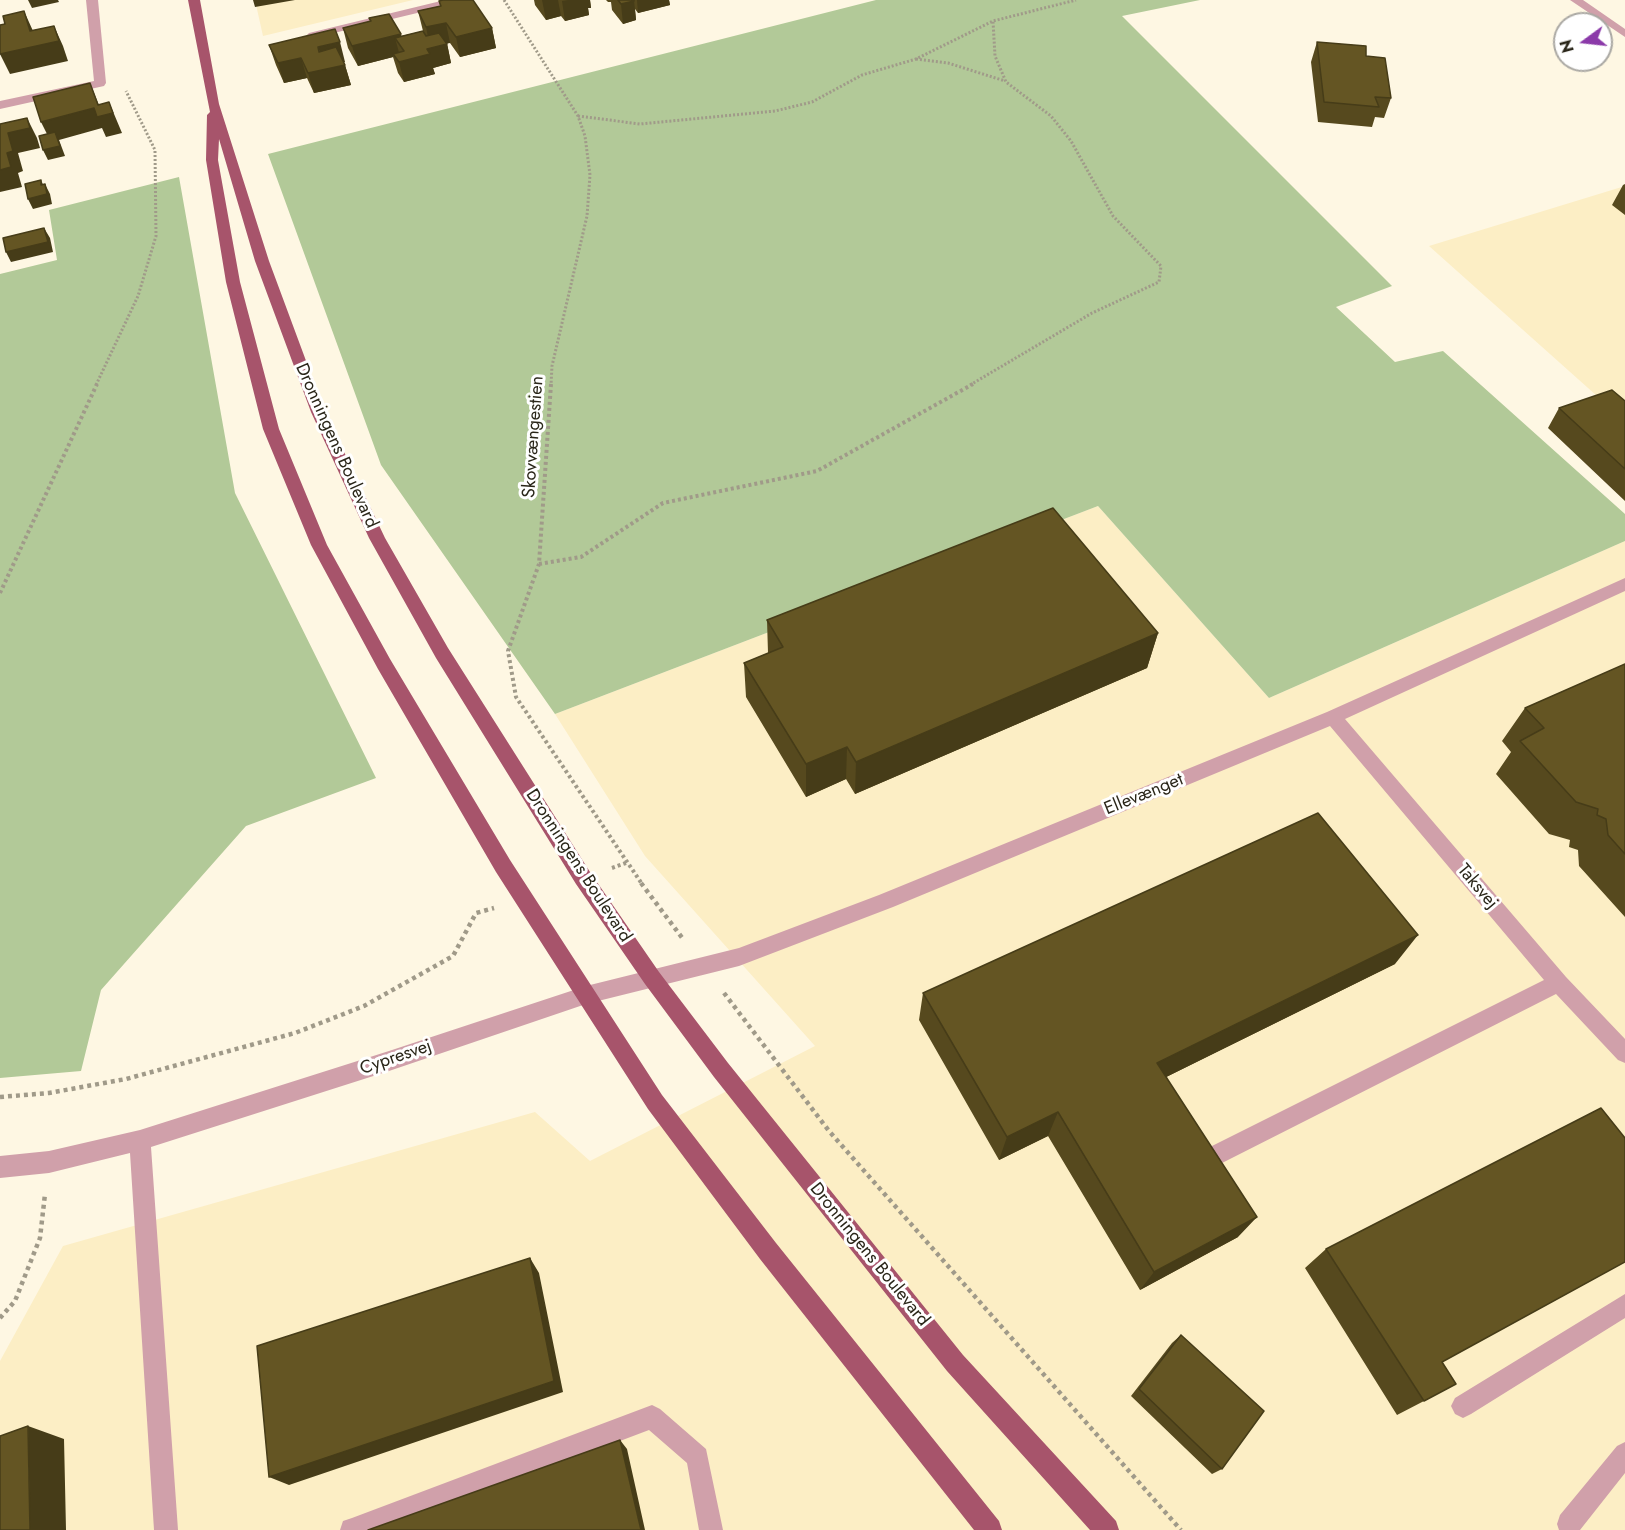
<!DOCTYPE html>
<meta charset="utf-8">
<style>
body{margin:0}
#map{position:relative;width:1625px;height:1530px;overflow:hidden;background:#fef7e3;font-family:Jost,sans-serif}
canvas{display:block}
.north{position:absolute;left:1553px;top:12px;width:60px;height:60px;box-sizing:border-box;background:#fff;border:2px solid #aaa8a3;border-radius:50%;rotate:255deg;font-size:16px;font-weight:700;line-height:24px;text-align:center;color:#2a2619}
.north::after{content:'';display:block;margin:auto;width:21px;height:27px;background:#8b3aa9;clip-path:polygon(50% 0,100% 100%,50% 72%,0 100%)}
</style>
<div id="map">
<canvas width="1625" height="1530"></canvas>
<div class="north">N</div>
</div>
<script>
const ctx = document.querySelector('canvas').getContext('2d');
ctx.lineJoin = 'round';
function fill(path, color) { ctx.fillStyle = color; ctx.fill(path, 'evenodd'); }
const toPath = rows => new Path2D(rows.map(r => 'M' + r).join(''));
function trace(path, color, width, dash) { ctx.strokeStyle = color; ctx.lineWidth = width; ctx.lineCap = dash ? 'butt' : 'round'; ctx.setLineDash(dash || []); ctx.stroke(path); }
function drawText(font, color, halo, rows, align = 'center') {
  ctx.font = font + ' Jost,sans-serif'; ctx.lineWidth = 6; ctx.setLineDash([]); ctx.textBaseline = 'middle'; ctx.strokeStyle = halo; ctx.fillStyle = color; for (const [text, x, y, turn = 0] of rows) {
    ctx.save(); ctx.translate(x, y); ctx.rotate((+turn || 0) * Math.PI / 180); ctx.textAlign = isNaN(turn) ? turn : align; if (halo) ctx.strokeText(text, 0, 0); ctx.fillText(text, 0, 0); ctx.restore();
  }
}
const built = toPath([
 [255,0,413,0,263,36],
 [1625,186,1625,421,1429,246],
 [1098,506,1269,698,1625,541,1625,1530,0,1530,0,1361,63,1246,535,1112,590,1161,815,1046,645,856,555,714]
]);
const forest = toPath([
 [876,0,1200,0,1122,16,1392,286,1336,307,1395,362,1443,351,1625,514,1625,541,1269,698,1098,506,555,714,381,465,268,154],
 [179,177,235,493,376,778,246,826,101,990,81,1071,0,1078,0,274,57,260,49,210]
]);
const pathFar2 = toPath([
 [504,0,578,116,585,136,590,175,587,216,552,366,551,385],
 [916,59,948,63,1005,81],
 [578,116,640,124,775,111,812,102,862,75,916,59,993,21,1076,0],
 [96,385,138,296,156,236,155,150,126,91],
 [970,385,1092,313,1159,282,1161,266,1113,216,1071,141,1051,116,1006,82,995,56,993,21]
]);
const pathFar1 = toPath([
 [551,384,539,564,508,651,516,697,642,884],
 [539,564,581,557,663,503,817,471,973,384],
 [0,593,97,384],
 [612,868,626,863]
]);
const path = toPath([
 [641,883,683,939],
 [724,993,829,1131,1181,1530],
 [0,1097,49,1093,126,1079,295,1033,364,1006,453,956,476,913,494,908],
 [0,1318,15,1301,40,1238,45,1194]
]);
const minor = toPath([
 [86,0,98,0,106,83,104,86,0,109,0,101,94,81,86,0],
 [445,0,465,0,463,2,313,38,307,35,309,33,445,0],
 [1570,0,1583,0,1625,29,1625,37,1570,0],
 [1625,578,1625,591,1345,719,1566,977,1625,1039,1625,1063,1618,1060,1556,994,1226,1161,1218,1165,1210,1161,1207,1154,1210,1147,1544,980,1330,726,893,907,739,966,586,1004,389,1071,151,1147,178,1530,154,1530,130,1153,49,1173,0,1178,0,1156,49,1151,140,1130,389,1051,586,986,739,948,879,895,1327,712,1625,578],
 [1625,1294,1625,1318,1471,1414,1463,1418,1455,1414,1451,1406,1455,1398,1625,1294],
 [652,1405,660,1409,706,1449,723,1530,699,1530,687,1463,649,1430,385,1530,340,1530,343,1521,352,1518,652,1405],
 [1625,1442,1625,1473,1580,1530,1559,1530,1557,1524,1560,1515,1617,1446,1625,1442]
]);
const major = toPath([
 [188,0,200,0,219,104,269,261,325,412,385,538,448,648,590,872,659,972,728,1063,963,1355,1116,1521,1119,1530,1090,1530,947,1371,714,1077,645,984,576,884,436,658,369,538,311,412,255,261,219,139,218,160,240,282,279,429,327,545,390,659,510,860,662,1095,776,1243,999,1521,1002,1530,974,1530,760,1259,648,1109,496,872,378,669,311,545,263,429,226,282,206,160,207,115,210,112,188,0]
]);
const wall = toPath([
 [534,0,590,0,591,8,588,8,589,15,565,21,561,16,546,20,535,5],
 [606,0,669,0,670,5,638,13,635,9,636,20,623,24,612,10,611,2,608,2],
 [439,1,492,28,496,48,460,57,450,43,447,43,451,63,433,68,435,74,404,82,398,73,393,57,358,66,348,48,343,28,370,22,369,18,401,36,423,31,418,11,440,6],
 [1317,42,1366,56,1391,98,1384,118,1375,117,1372,127,1318,122,1311,62],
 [269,45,345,62,344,62,351,85,314,93,307,78,284,83,276,65],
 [1625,184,1625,215,1612,205,1623,185],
 [1625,401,1625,501,1548,428,1559,408],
 [767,620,1158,633,1147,668,855,794,846,779,806,797,746,697,744,663,768,653],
 [1625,664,1625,917,1579,866,1578,850,1569,847,1570,840,1549,834,1496,774,1511,752,1502,741,1525,708],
 [1395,964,1166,1077,1238,1237,1140,1290,1048,1136,999,1160,919,1020,923,993],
 [1326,1249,1424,1401,1397,1415,1305,1268],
 [1181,1335,1222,1469,1212,1474,1131,1396,1172,1343]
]);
const shadedWall = toPath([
 [28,0,58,0,59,2,32,8],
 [253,0,295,0,255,7],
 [542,0,558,0,561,16,546,20],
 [568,0,590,0,591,8,588,8,589,15,565,21,562,1],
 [634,0,636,20,623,24,621,4],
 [637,0,669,0,670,5,638,13],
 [24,11,33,31,54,26,63,46,68,61,10,74,0,54,30,31],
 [446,23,450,43,430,47,426,27],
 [492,28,496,48,460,57,456,37],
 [401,34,406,54,395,38,400,56,393,54,393,57,358,66,352,46],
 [340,42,345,62,324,67,318,47],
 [447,44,451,63,433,68,435,74,404,82,399,62,427,49],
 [301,58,307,78,284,83,278,63],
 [345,65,351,85,314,93,308,73],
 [90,83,103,115,109,102,122,133,106,137,102,128,59,140,65,156,48,160,43,150,51,142,41,122,94,108,98,105],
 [27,118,37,138,40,148,18,153,23,171,18,173,22,187,0,192,0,170,7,153,8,133],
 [41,180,46,191,45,184,50,194,52,204,33,209,28,199,41,185],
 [44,228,50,238,53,252,11,262,6,252],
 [1158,633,1147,668,855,794,856,762],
 [847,747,846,779,806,797,806,764],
 [1418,935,1395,964,1144,1088,1157,1063],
 [1058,1112,1048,1136,999,1160,1007,1137],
 [1257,1217,1238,1237,1140,1290,1154,1272],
 [530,1258,539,1273,563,1392,289,1485,269,1477],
 [28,1426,64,1439,66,1530,30,1530],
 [620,1440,627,1449,645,1530,641,1530]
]);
const building = toPath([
 [443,0,473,0,492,28,456,37,446,23,426,27,418,11,441,6,439,1,443,0],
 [618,0,634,0,634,1,621,4,618,0],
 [24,11,30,31,54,26,59,41,0,54,0,25,5,24,3,16,24,11],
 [389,14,401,34,352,46,343,28,371,21,369,18,389,14],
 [335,29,340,42,318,47,319,52,336,47,345,65,308,73,301,58,278,63,269,45,335,29],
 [423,31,426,36,439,33,447,44,427,49,430,54,399,62,393,54,404,51,395,38,423,31],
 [1317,42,1366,46,1366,56,1385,58,1391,98,1375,97,1379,107,1324,102,1317,42],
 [90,83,98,105,109,102,113,113,97,117,94,108,41,122,33,97,90,83],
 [27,118,30,128,8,133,13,151,7,153,11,167,0,170,0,124,27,118],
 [55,132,60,146,43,150,39,136,55,132],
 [41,180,41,185,45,184,47,194,28,199,25,184,41,180],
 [44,228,48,242,6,252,3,238,44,228],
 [1612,390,1625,401,1625,469,1559,408,1612,390],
 [1053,508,1158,633,856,762,847,747,806,764,744,663,783,647,767,620,1053,508],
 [1625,664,1625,854,1608,835,1606,819,1597,815,1598,809,1576,802,1520,741,1544,728,1525,708,1625,664],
 [1318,813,1418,935,1157,1063,1257,1217,1154,1272,1058,1112,1007,1137,923,993,1318,813],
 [1601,1108,1625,1138,1625,1262,1442,1362,1456,1384,1424,1401,1326,1249,1601,1108],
 [530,1258,554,1381,269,1477,257,1346,530,1258],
 [1181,1335,1264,1411,1222,1469,1139,1389,1181,1335],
 [28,1426,30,1530,0,1530,0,1436,28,1426],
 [620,1440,641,1530,368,1530,620,1440]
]);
const streetNames = [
 ["Skovvængestien",534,437,-86],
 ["Dronningens Boulevard",336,446,66],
 ["Ellevænget",1144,795,-22],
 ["Dronningens Boulevard",578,866,57],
 ["Taksvej",1477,887,50],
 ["Cypresvej",396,1058,-19],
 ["Dronningens Boulevard",869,1255,51]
];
fill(built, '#fceec5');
fill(forest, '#b2c998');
trace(pathFar2, '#a09a89', 3, [2, 2]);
trace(pathFar1, '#a09a89', 4, [3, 3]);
trace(path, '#a09a89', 4.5, [4, 4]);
fill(minor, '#d0a0aa');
fill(major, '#a7546b');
fill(wall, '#56491e');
fill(shadedWall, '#463c18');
fill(building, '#645523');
trace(building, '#463c18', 1.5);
drawText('18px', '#2a2619', '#fff', streetNames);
</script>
